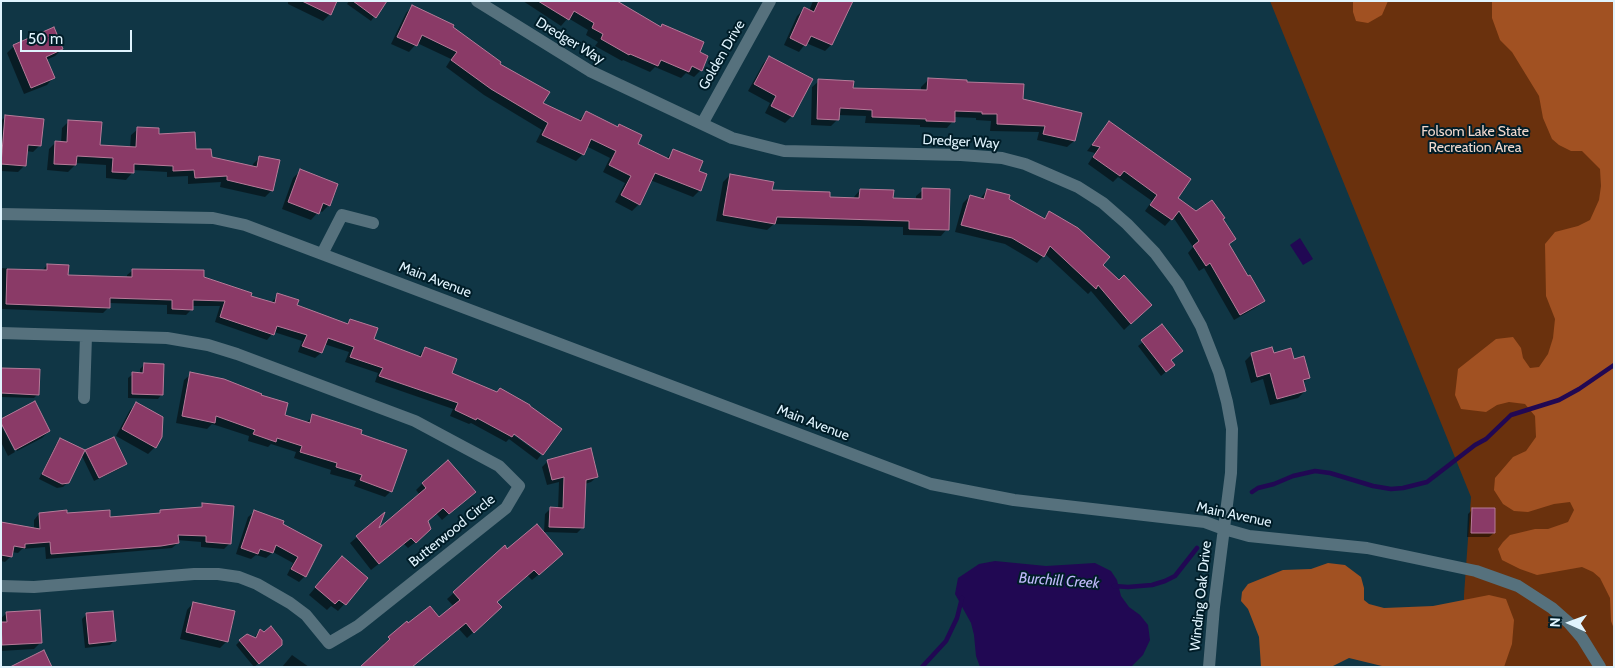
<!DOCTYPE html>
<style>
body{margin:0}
#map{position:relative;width:1615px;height:668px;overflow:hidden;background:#103645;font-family:Cabin,sans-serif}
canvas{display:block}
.frame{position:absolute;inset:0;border:2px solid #e0f4fe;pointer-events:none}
.north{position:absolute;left:1545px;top:598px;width:50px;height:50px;-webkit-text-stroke:4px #001d28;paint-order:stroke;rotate:272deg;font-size:14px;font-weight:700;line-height:20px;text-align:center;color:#e0f4fe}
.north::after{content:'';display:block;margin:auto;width:18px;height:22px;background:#e0f4fe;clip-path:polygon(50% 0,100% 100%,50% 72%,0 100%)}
.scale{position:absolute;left:20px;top:30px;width:112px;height:22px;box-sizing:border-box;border:2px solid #e0f4fe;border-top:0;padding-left:6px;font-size:15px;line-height:18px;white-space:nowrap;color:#e0f4fe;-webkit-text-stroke:4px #001d28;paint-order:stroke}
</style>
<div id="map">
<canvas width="1615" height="668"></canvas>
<div class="frame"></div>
<div class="north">N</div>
<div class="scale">50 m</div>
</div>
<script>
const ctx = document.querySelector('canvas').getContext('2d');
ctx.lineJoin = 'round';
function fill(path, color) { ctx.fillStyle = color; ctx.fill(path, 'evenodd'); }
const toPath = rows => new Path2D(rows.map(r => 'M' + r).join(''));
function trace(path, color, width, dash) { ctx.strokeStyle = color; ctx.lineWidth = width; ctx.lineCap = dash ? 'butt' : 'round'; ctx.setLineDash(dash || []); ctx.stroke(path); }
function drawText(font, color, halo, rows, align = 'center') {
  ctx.font = font + ' Cabin,sans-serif'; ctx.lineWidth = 4; ctx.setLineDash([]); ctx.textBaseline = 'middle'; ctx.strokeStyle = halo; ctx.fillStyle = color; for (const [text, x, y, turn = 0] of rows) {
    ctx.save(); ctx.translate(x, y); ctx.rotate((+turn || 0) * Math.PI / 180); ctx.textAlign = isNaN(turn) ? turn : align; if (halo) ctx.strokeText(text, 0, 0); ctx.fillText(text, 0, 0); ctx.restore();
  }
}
const green = toPath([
 [1270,1,1614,1,1614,667,1462,667,1464,595,1471,497]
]);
const forest = toPath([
 [1353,1,1388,1,1382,15,1368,23,1356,21,1353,12],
 [1492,1,1614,1,1614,629,1611,621,1610,598,1600,578,1593,572,1582,567,1537,575,1520,569,1502,560,1498,549,1503,542,1510,535,1535,529,1548,529,1568,522,1574,510,1570,502,1554,504,1528,512,1514,511,1503,504,1494,490,1495,478,1513,457,1526,451,1536,437,1535,416,1525,404,1509,402,1497,405,1486,412,1461,409,1455,395,1458,369,1496,339,1513,337,1521,348,1523,358,1530,368,1539,367,1548,354,1553,338,1555,319,1546,296,1545,244,1555,232,1578,226,1590,220,1599,200,1601,186,1600,169,1582,151,1571,151,1559,145,1552,139,1543,118,1539,96,1512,52,1500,40,1492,18],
 [1328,563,1345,565,1361,577,1364,588,1364,600,1369,604,1384,608,1433,606,1489,595,1506,599,1514,620,1512,644,1504,667,1386,667,1349,658,1331,667,1261,667,1259,637,1248,609,1241,601,1242,592,1248,584,1283,570,1311,569]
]);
const water = toPath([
 [1300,238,1313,259,1303,265,1290,245],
 [995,561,1046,566,1095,563,1111,571,1117,580,1121,596,1129,607,1140,615,1148,625,1150,640,1143,655,1131,667,980,667,976,656,974,635,971,623,955,594,958,578,979,564]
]);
const shadow = toPath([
 [288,1,336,1,330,14,323,21,288,4],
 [349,1,386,1,371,21,347,4],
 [523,1,614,1,660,28,662,25,698,53,701,70,694,77,686,73,681,78,655,67,650,72,623,60,622,61,595,46,598,42,586,35,588,30,568,18,561,26],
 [813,1,848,1,831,45,825,51,806,43,799,52,784,45,797,16,804,9,809,11],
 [412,6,452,27,498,64,541,104,578,121,586,113,617,128,619,125,636,144,666,159,674,150,698,172,700,190,693,197,650,180,639,204,632,211,615,202,625,183,603,172,610,158,586,146,583,154,576,161,536,142,542,130,484,95,446,67,451,59,417,43,409,52,391,44,406,13],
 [14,46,62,49,55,56,46,60,53,78,47,85,24,94,7,53],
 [769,57,792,116,785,123,765,113,770,103,748,91,763,64],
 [928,80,965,84,1022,100,1074,141,1067,147,1037,140,1039,132,990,131,991,121,976,120,976,118,954,117,953,121,947,128,920,127,920,125,865,123,866,116,838,115,838,119,831,126,811,125,812,87,819,81,852,89,921,91,921,87],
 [5,117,40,145,33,152,26,151,25,165,18,172,1,171,1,121],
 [69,121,99,146,130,148,131,135,138,129,211,158,252,167,253,164,260,157,272,190,265,197,220,187,221,182,188,184,188,176,167,177,167,172,132,170,132,173,126,180,106,178,106,165,75,163,75,165,68,172,47,170,49,149,56,142,61,143,62,128],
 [1109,122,1176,199,1196,212,1221,219,1234,239,1228,245,1263,301,1257,307,1234,320,1204,268,1199,271,1188,253,1193,247,1173,217,1165,226,1145,211,1152,201,1118,177,1113,182,1088,164,1095,153,1087,151],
 [300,171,329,205,322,212,319,211,311,220,282,209,293,178],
 [730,175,771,191,829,198,853,199,854,197,860,190,892,199,916,200,916,196,923,190,947,229,941,236,903,235,903,227,774,224,767,230,716,221,723,182],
 [987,190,1008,199,1043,219,1049,213,1119,281,1150,305,1124,330,1091,291,1088,294,1045,254,1037,263,1005,244,955,232,963,203,970,196,980,199],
 [47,265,67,276,127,278,127,275,133,270,202,278,249,296,271,303,278,295,295,306,345,325,350,320,373,340,418,357,425,348,510,429,508,431,541,455,537,460,509,439,506,442,471,423,469,424,450,416,453,409,375,382,378,373,345,362,349,352,324,344,321,353,315,358,298,352,302,341,274,332,267,340,215,322,220,306,192,306,192,309,186,315,167,314,167,305,109,303,109,307,103,313,1,309,1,268,42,271],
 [1162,326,1182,351,1170,361,1169,369,1161,376,1138,346],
 [1252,354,1273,354,1293,360,1309,377,1303,383,1305,391,1298,398,1270,405,1263,379,1251,383,1245,361],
 [144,365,162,394,158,399,128,398,128,378,133,374,140,374,140,369],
 [1,368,38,394,34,398,1,397],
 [191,374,283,416,306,423,313,416,360,434,391,491,385,497,354,486,356,481,330,474,331,470,294,458,296,452,271,444,268,447,248,441,249,436,212,424,207,429,176,423,184,380],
 [136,404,155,447,148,454,116,436,130,410],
 [2,421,49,431,42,438,17,451],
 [1,425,15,452,8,456,1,442],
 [60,440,68,482,63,487,57,488,39,479,56,444],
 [86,451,125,464,121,468,94,481,82,456],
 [548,461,597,477,591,482,585,484,583,527,577,533,544,532,545,514,551,508,558,509,559,482,547,485,542,467],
 [423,483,467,498,442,520,436,513,427,521,423,536,408,548,404,544,371,570,350,543,382,516,376,532,420,495,416,490],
 [202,505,230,543,224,549,201,547,201,542,177,540,178,543,172,548,46,559,45,547,22,549,18,553,11,552,11,556,5,562,1,561,1,523,34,529,34,520,39,514,66,514,109,519,158,514,161,511,199,509],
 [1473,509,1494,533,1489,537,1467,537,1468,514],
 [254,512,321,545,305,576,299,582,287,575,293,563,273,552,266,558,256,555,251,559,236,554,248,517],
 [505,547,507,550,555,561,532,580,527,575,496,602,494,613,467,638,459,629,385,646,383,644,408,625,438,619,454,607,447,599],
 [335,564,367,579,338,611,331,606,327,610,309,595],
 [193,603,227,641,220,648,180,639,187,610],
 [7,613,41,642,34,649,1,651,1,618],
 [86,615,114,641,110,645,85,648,82,619],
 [260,630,276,649,254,667,236,645,240,641,254,638],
 [292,655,309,667,282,667]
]);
const stream = toPath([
 [1252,492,1258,488,1274,484,1293,476,1315,471,1330,473,1373,486,1391,489,1403,488,1427,482,1475,445,1486,439,1511,415,1559,400,1579,389,1614,365],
 [1114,586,1128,587,1152,585,1165,581,1175,576,1197,548],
 [922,667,946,641,957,618,962,598]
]);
const building = toPath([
 [302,1,337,1,331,15,302,1],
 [353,1,387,1,376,18,353,1],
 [538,1,617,1,661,27,662,24,704,42,700,52,708,56,702,71,692,66,689,72,661,60,658,66,630,54,629,55,601,39,603,34,592,28,594,23,574,11,569,20,538,1],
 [819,1,853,1,832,45,811,36,806,46,790,38,804,7,814,12,819,1],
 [412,5,454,25,453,27,501,62,500,64,550,92,543,103,581,121,586,111,618,127,619,124,642,135,638,144,669,159,673,149,703,161,699,171,707,174,701,191,655,173,640,205,621,195,631,176,609,165,616,151,591,139,584,155,542,135,548,123,491,89,451,60,457,52,422,35,417,46,397,37,412,5],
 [54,27,63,49,46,57,55,78,31,88,13,45,54,27],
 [769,56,813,79,793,117,771,106,776,96,754,84,769,56],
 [928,78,967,80,967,82,1024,84,1023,99,1082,113,1075,141,1043,134,1045,126,997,124,997,114,982,114,982,112,955,111,955,122,926,121,926,119,872,117,872,110,840,108,839,120,817,119,818,79,854,81,853,88,927,90,928,78],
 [5,115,44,119,41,146,28,145,26,166,1,164,5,115],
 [68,120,102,122,100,145,136,147,137,127,159,128,159,134,195,132,196,149,211,149,212,157,257,167,259,156,280,160,273,191,227,180,227,176,195,178,194,170,173,171,173,166,134,164,134,173,112,172,113,158,77,156,76,165,54,164,55,141,67,142,68,120],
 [1109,121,1191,179,1178,198,1196,211,1212,200,1225,218,1223,219,1236,239,1229,244,1248,276,1250,275,1265,301,1240,315,1210,263,1206,266,1193,246,1199,241,1179,211,1172,220,1150,205,1157,195,1124,171,1120,176,1093,157,1100,147,1092,145,1109,121],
 [300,169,338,184,330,206,323,203,319,214,288,202,300,169],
 [730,174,774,182,772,190,830,192,830,197,859,198,860,189,894,190,893,198,922,199,922,188,950,189,949,230,909,229,909,221,777,217,775,224,723,215,730,174],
 [987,189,1010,195,1009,199,1045,219,1049,211,1078,228,1110,257,1103,265,1119,280,1124,275,1152,305,1131,324,1098,285,1096,289,1050,246,1044,257,1012,238,961,225,970,195,984,199,987,189],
 [47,264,69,265,68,275,132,277,132,269,204,270,204,277,252,293,251,296,275,303,277,293,299,300,297,305,348,324,350,319,378,328,374,339,421,357,425,347,457,359,452,373,497,392,500,388,530,405,530,406,562,429,543,455,514,434,512,437,477,418,476,420,455,410,458,403,379,376,383,368,350,357,354,347,328,338,322,353,302,346,307,335,277,326,274,335,220,317,225,301,193,300,193,310,172,309,172,300,110,298,110,308,6,304,7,269,47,270,47,264],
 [1162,324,1183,351,1171,360,1175,365,1166,372,1141,340,1162,324],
 [1272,347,1274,353,1291,348,1294,359,1304,356,1310,378,1303,380,1306,391,1277,399,1270,373,1257,377,1251,353,1272,347],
 [144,363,164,364,163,395,132,394,132,372,143,373,144,363],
 [1,368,40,369,39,395,1,393,1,368],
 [190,372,224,379,262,394,261,395,288,403,285,415,310,423,312,414,362,430,361,434,407,450,392,492,360,480,362,475,336,467,337,463,300,452,302,446,277,438,276,442,253,434,255,430,216,416,215,423,182,416,190,372],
 [35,401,50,431,15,450,1,423,1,419,35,401],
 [136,402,163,417,162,437,156,448,122,429,136,402],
 [114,437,127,464,99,478,85,450,114,437],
 [60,438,85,450,69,483,62,484,42,474,60,438],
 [591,448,598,477,586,480,584,528,549,527,550,507,563,508,564,477,552,480,547,460,591,448],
 [448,460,476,492,449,514,443,508,428,521,431,529,416,543,411,538,379,564,356,536,385,512,379,528,426,488,422,483,448,460],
 [202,503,234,506,231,544,206,542,206,536,178,535,179,543,161,546,51,554,50,542,25,544,25,548,14,546,12,557,1,555,1,522,40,529,39,513,67,510,67,513,110,510,110,517,160,513,160,510,202,507,202,503],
 [1472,508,1495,508,1495,533,1471,533,1472,508],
 [254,510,284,521,283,524,322,545,306,577,291,569,298,557,276,545,273,553,260,549,258,554,241,548,254,510],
 [537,524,563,554,539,575,534,570,497,602,502,607,474,633,466,623,412,667,360,667,390,639,388,637,407,621,408,623,430,606,439,617,460,600,453,592,505,545,507,549,537,524],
 [342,556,368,578,346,605,339,600,335,604,315,587,342,556],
 [193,602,235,611,228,642,186,632,193,602],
 [40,610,42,643,2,645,1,622,7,622,6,612,40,610],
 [113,611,116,641,89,644,86,613,113,611],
 [271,626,282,640,282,645,259,664,239,640,247,634,256,638,260,629,264,632,271,626],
 [44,650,52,667,10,667,44,650]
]);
const minor = toPath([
 [477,1,590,71,732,138,784,151,961,155,1002,158,1025,164,1078,187,1103,203,1127,224,1155,253,1178,284,1201,326,1219,372,1227,402,1232,429,1231,473,1214,607,1209,667],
 [702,124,770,1],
 [1,214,213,218,245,225,931,484,1014,500,1205,522,1224,529,1249,536,1367,548,1476,571,1518,586,1552,608,1569,623,1582,638,1600,667],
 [322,254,342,215,373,223],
 [1,333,167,338,208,345,237,354,415,421,499,466,519,486,506,508,358,626,329,643,306,615,290,603,257,584,239,577,218,574,194,574,34,587,1,586],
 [84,398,86,336]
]);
const streetNames = [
 ["Dredger Way",570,41,31],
 ["Golden Drive",722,55,-60],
 ["Dredger Way",961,142,3],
 ["Main Avenue",435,280,21],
 ["Main Avenue",813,423,21],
 ["Main Avenue",1234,515,12],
 ["Butterwood Circle",452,531,-39],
 ["Winding Oak Drive",1201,596,-84]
];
const parkNames = [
 ["Folsom Lake State",1475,132],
 ["Recreation Area",1475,148]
];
const waterNames = [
 ["Burchill Creek",1059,581,4]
];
fill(green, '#6a310d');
fill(forest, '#a15122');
fill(water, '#210853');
fill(shadow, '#0007');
trace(stream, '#210853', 4.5);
fill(building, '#8a3a67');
trace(building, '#b67b99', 1);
trace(minor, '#56717d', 12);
drawText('14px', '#e0f4fe', '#001d28', streetNames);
drawText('14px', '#f0d8cd', '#001d28', parkNames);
drawText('italic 15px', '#c0bafb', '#001d28', waterNames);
</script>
